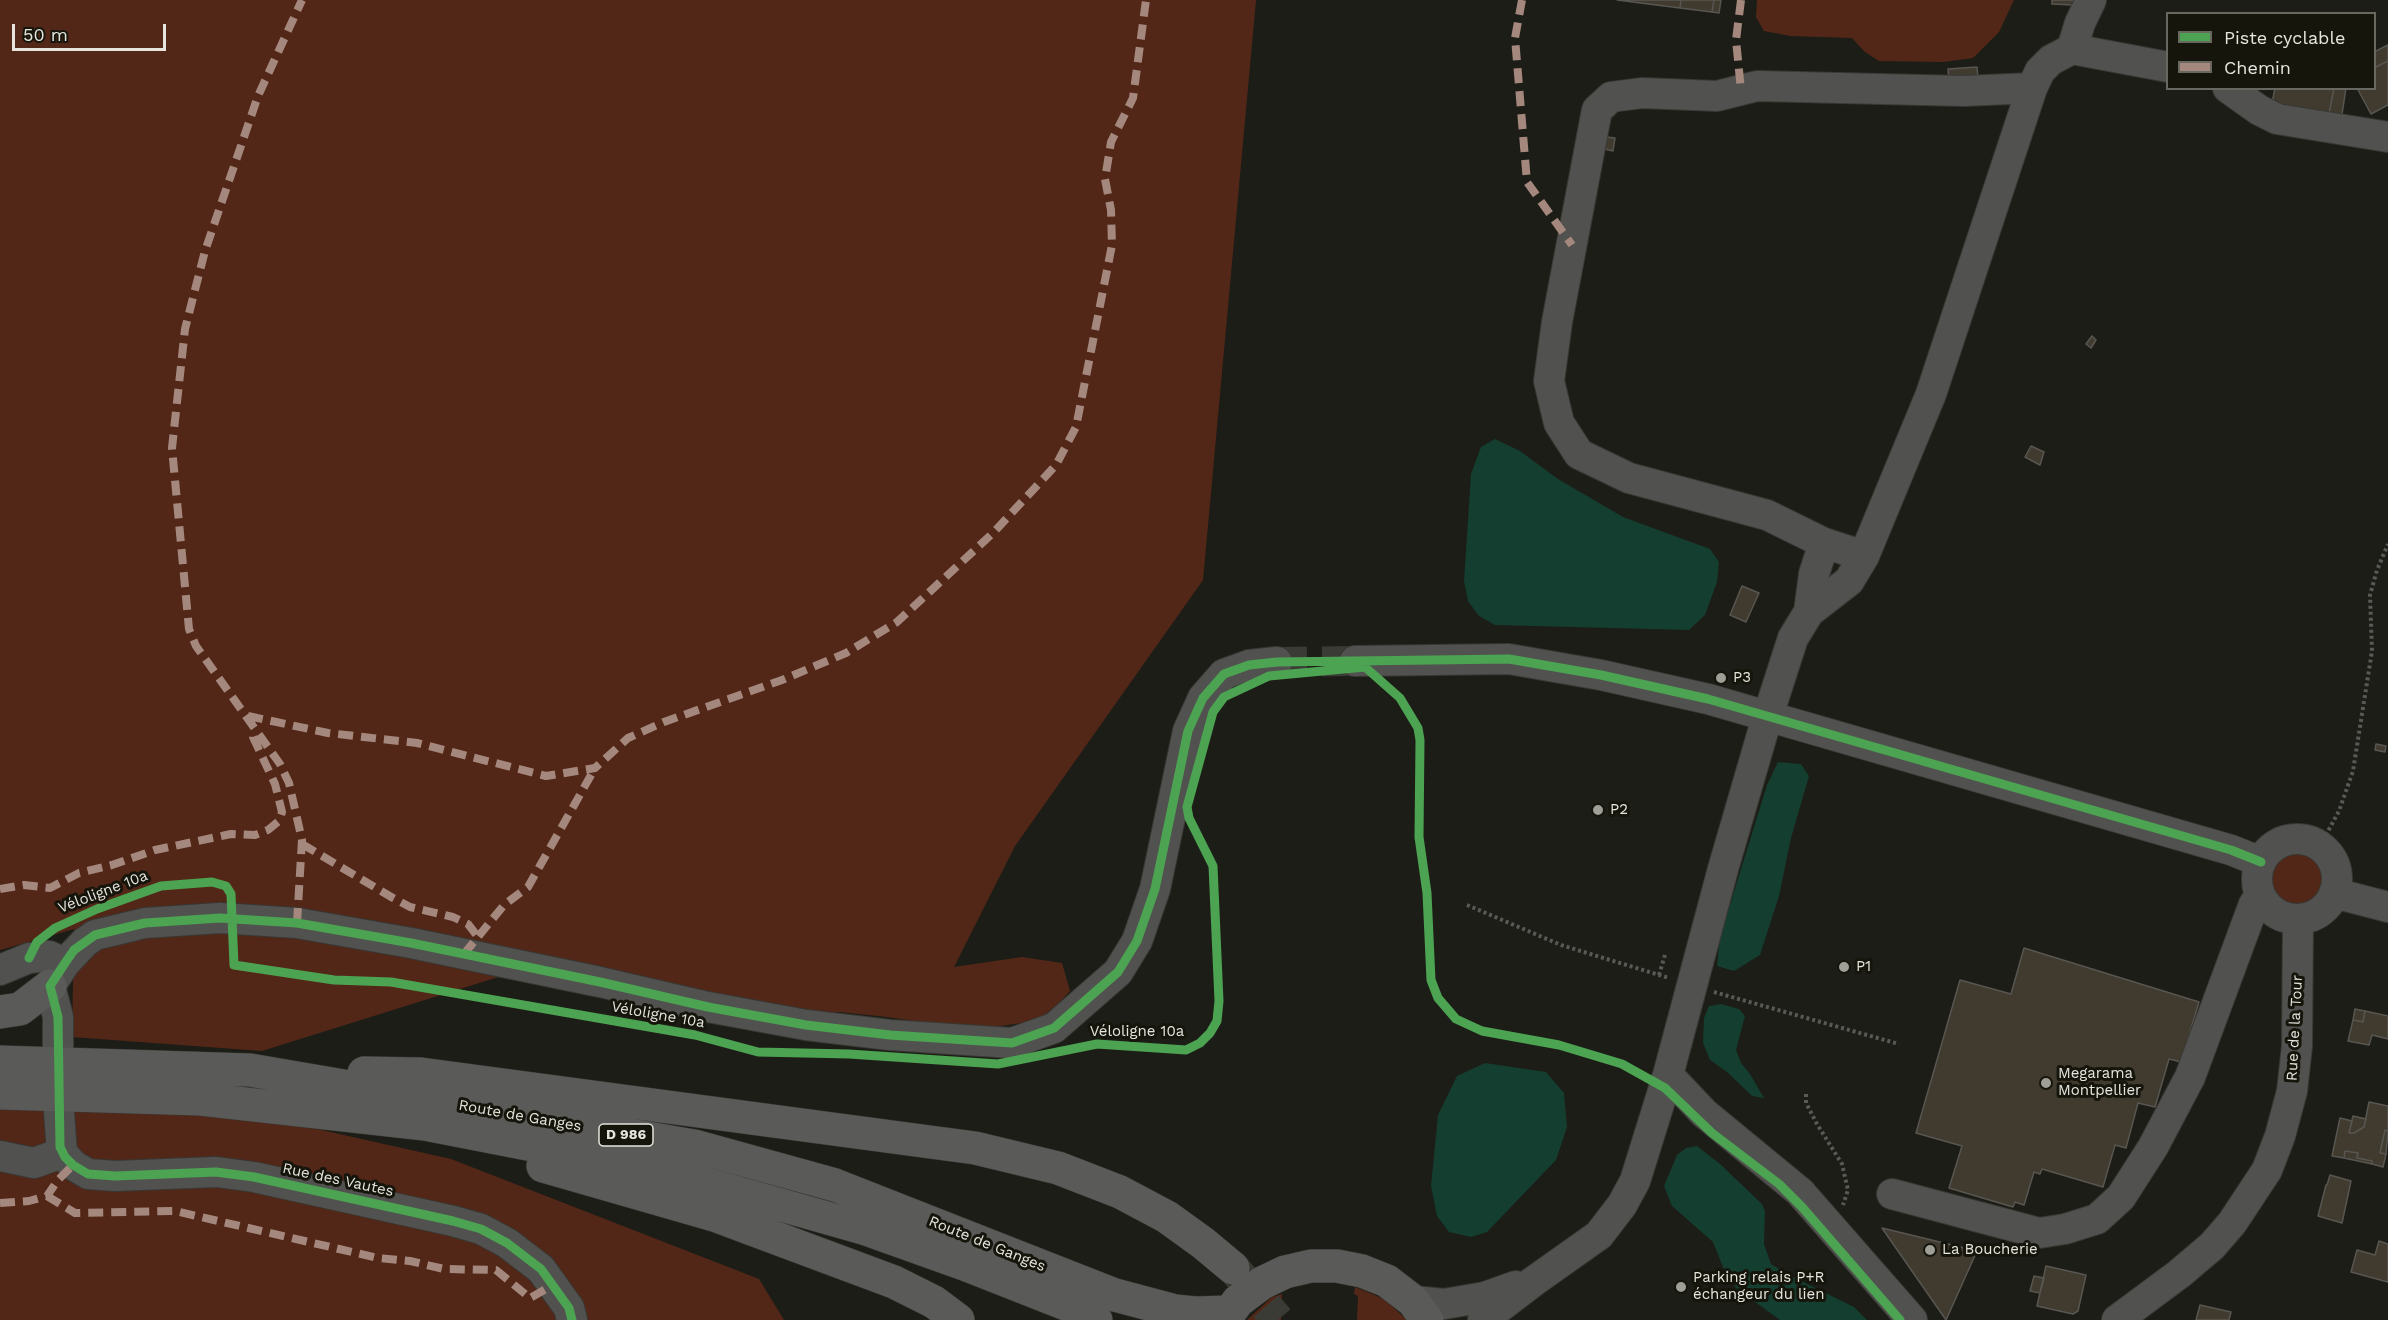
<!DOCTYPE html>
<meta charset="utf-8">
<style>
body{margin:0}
#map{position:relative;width:2388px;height:1320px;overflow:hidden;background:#1d1d17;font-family:"Work Sans",sans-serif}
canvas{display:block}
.legend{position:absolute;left:2166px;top:12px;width:210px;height:78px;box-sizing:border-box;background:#16150c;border:2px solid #696860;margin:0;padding:8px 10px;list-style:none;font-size:18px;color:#e5e5de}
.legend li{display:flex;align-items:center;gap:12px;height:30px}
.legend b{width:30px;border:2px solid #696860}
.scale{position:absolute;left:12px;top:24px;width:154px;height:27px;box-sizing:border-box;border:3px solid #e5e5de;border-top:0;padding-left:8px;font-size:18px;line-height:21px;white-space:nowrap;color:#e5e5de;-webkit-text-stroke:4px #16150c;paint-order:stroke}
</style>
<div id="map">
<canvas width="2388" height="1320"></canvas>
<ul class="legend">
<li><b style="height:8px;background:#4ca352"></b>Piste cyclable</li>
<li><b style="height:8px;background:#a5887d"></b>Chemin</li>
</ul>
<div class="scale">50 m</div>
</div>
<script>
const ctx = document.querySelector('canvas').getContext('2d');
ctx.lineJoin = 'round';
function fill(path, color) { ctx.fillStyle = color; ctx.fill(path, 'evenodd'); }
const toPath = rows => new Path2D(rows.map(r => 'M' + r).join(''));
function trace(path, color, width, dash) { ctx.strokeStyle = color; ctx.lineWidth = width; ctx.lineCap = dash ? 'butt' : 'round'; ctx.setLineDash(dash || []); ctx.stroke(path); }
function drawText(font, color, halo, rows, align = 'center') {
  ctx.font = font + ' "Work Sans",sans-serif'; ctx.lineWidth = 6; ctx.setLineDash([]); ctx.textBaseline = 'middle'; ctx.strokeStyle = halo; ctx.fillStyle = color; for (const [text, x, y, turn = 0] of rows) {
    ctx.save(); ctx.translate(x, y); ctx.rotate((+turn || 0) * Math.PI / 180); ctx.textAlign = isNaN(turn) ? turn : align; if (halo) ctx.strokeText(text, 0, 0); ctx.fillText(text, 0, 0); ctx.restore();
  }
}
const green = toPath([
 [0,0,1256,0,1203,580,1015,846,954,967,1022,957,1062,963,1070,991,1057,1005,1037,1021,955,1032,940,1025,887,1017,840,1012,813,1013,543,963,262,1051,72,1037,74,929,0,950],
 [1757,0,2014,0,1999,32,1973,58,1943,62,1879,61,1865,52,1852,38,1791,36,1764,31,1756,17],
 '2269 880a27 27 0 1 1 54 0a27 27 0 1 1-54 0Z',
 [0,1058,451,1159,759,1279,784,1320,0,1320],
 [1355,1287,1384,1299,1407,1320,1357,1320,1358,1296,1354,1294],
 [1282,1294,1281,1320,1247,1320,1272,1297]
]);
const water = toPath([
 [1495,439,1520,451,1558,479,1623,517,1710,549,1719,562,1717,582,1705,615,1689,630,1495,625,1479,616,1468,601,1464,581,1471,474,1481,447],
 [1778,762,1801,764,1809,776,1791,838,1779,896,1760,955,1734,971,1717,966,1720,937,1767,785],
 [1721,1004,1739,1009,1745,1016,1736,1050,1741,1063,1750,1074,1764,1098,1752,1096,1727,1072,1710,1060,1703,1043,1704,1018,1709,1006],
 [1485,1063,1546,1072,1564,1093,1567,1127,1556,1160,1487,1232,1471,1237,1449,1232,1437,1216,1431,1186,1438,1115,1457,1076],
 [1697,1146,1720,1164,1762,1204,1765,1211,1764,1244,1771,1264,1787,1274,1854,1307,1867,1320,1780,1320,1736,1288,1723,1267,1713,1242,1672,1206,1664,1186,1677,1155,1686,1148]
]);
const building = toPath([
 [1617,0,1681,0,1680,8,1617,0],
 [1681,0,1714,0,1712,12,1680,8,1681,0],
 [1714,0,1721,0,1719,13,1712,12,1714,0],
 [2052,0,2073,0,2073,5,2052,4,2052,0],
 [2388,45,2388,61,2374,68,2374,52,2388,45],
 [2388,61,2388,105,2371,114,2357,88,2374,88,2374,68,2388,61],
 [1977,67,1978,79,1949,81,1948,69,1977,67],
 [2275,88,2334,88,2328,119,2271,108,2275,88],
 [2334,88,2346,88,2341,121,2328,119,2334,88],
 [1606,137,1615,138,1613,151,1605,149,1606,137],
 [2092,336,2096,340,2091,348,2086,344,2092,336],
 [2031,446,2044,452,2040,465,2025,457,2031,446],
 [1742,586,1759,593,1746,622,1730,615,1742,586],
 [2376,744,2386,746,2385,752,2375,750,2376,744],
 [2024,948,2199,1002,2181,1062,2169,1059,2155,1107,2138,1103,2126,1148,2115,1145,2103,1187,2042,1169,2040,1174,2034,1172,2024,1205,2015,1202,2013,1207,1949,1188,1962,1146,1916,1133,1960,980,2011,994,2024,948],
 [2355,1009,2365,1011,2363,1022,2353,1020,2355,1009],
 [2365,1011,2388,1016,2388,1039,2372,1035,2369,1045,2348,1041,2353,1020,2363,1022,2365,1011],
 [2369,1102,2388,1106,2388,1131,2385,1130,2380,1153,2386,1154,2383,1167,2372,1164,2372,1161,2357,1158,2358,1153,2345,1151,2344,1158,2332,1156,2340,1118,2352,1121,2349,1133,2354,1133,2364,1127,2369,1102],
 [2353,1116,2366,1119,2364,1127,2354,1133,2349,1133,2353,1116],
 [2385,1130,2388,1131,2386,1154,2380,1153,2385,1130],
 [2345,1151,2358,1153,2357,1158,2372,1161,2372,1164,2344,1158,2345,1151],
 [2330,1175,2351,1181,2342,1223,2318,1216,2326,1185,2327,1185,2330,1175],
 [1882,1228,1977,1251,1946,1320,1882,1228],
 [2379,1241,2388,1244,2388,1282,2351,1272,2357,1250,2375,1255,2379,1241],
 [2046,1266,2086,1275,2078,1311,2073,1314,2037,1306,2046,1266],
 [2034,1276,2044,1278,2040,1293,2030,1291,2034,1276],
 [2200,1305,2231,1312,2229,1320,2196,1320,2200,1305]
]);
const minorTunnel = toPath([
 [1277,662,1355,661]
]);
const majorTunnel = toPath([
 [1234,1269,1278,1320]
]);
const path = toPath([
 [2320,846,2339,811,2353,771,2372,651,2370,595,2377,570,2388,544],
 [1467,905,1561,945,1669,978],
 [1659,975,1665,955],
 [1714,992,1899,1044],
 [1806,1094,1806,1103,1817,1124,1842,1164,1848,1190,1843,1205]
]);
const minor = toPath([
 [2072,49,2168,67],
 [2228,88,2259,110,2277,119,2388,137],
 [1864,556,1824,543,1767,515,1629,478,1579,454,1559,423,1549,381,1557,322,1597,110,1611,97,1642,93,1717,96,1757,86,1964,91,2032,88],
 [1809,612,1814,574,1824,543],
 [1355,661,1509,659,1601,675,1708,699,2231,850,2261,862],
 '2257 879a40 40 0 1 1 80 0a40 40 0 1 1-80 0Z',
 [2334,893,2388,907],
 [0,970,29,958,49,956,65,963],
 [58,1048,58,1017,50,986,65,963,85,942,95,935,145,923,220,918,297,923,411,943,600,982,708,1007,806,1025,890,1035,1012,1043,1054,1028,1118,972,1137,941,1155,889,1188,731,1203,698,1224,674,1249,665,1277,662],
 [1668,1075,1704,1113,1800,1192,1912,1320],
 [59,1112,62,1153,73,1165,88,1174,115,1176,216,1172,254,1177,453,1221,481,1229,507,1243,541,1269,569,1308,572,1320],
 [0,1156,34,1163,62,1153],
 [1892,1194,2039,1233,2065,1229,2097,1219,2121,1197,2153,1147,2190,1077,2254,904,2262,898],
 [1413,1301,1444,1304,1485,1297,1516,1286],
 [1483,1320,1534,1281,1599,1235,1622,1205,1635,1181,1668,1075,1723,869,1764,728,1793,638,1809,612,1849,581,1864,556,1931,394,2032,88,2040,71,2051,60,2072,49,2080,23,2091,0],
 [2117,1320,2179,1274,2212,1246,2232,1223,2267,1170,2280,1136,2292,1091,2297,1046,2298,919]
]);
const major = toPath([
 [0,1012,20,1009,50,986],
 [0,1062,250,1070,694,1146,835,1185,1115,1295,1175,1311,1195,1313,1229,1312],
 [364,1073,421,1074,975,1148,1058,1168,1120,1192,1167,1217,1203,1243,1233,1268],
 [0,1093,200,1099,425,1124,651,1168,866,1229,964,1264,1071,1306,1096,1320],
 [543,1166,717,1216,894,1282,934,1302,958,1320],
 [1224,1320,1238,1301,1262,1283,1285,1272,1311,1266,1337,1266,1362,1271,1387,1281,1413,1301,1427,1320]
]);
const quiet = toPath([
 [1522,0,1515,38,1527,182,1572,245],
 [1741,0,1736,40,1741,90],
 [248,716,328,733,417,743,546,776,595,768,628,738,664,722,782,680,846,653,897,622,993,533,1056,465,1076,427,1112,245,1111,210,1105,179,1111,142,1133,98,1146,0],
 [302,844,393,898,410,907,453,917,468,924,478,937],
 [0,889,24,885,50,888,79,873,112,865,155,850,231,834,255,835,268,830,279,821,282,812,275,784,253,737,253,734],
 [297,923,302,840,289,783,280,764,196,646,189,629,172,448,185,329,205,251,258,96,302,0],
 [464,954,504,905,528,887,595,768],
 [47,1196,75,1213,175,1211,378,1258,410,1261,444,1269,496,1270,530,1298,553,1285],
 [0,1203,29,1201,47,1196,58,1180,73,1165]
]);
const cycleway = toPath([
 [29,958,37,942,55,928,97,909,161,886,212,882,226,886,231,894,234,965,334,980,391,982,460,994,695,1035,758,1052,849,1054,998,1064,1097,1044,1186,1050,1200,1043,1210,1033,1217,1021,1219,1001,1213,866,1189,818,1187,807,1213,712,1224,697,1269,676,1365,667,1400,698,1418,728,1420,740,1419,837,1427,893,1431,980,1438,998,1456,1019,1482,1031,1559,1045,1622,1064,1665,1088,1712,1133,1779,1184,1802,1207,1900,1320],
 [572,1320,569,1308,541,1269,507,1243,481,1229,453,1221,254,1177,216,1172,115,1176,88,1174,73,1165,65,1157,60,1147,58,1017,50,986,65,963,74,950,95,935,145,923,220,918,297,923,411,943,600,982,708,1007,806,1025,890,1035,1012,1043,1054,1028,1118,972,1137,941,1155,889,1188,731,1203,698,1224,674,1249,665,1277,662,1509,659,1601,675,1708,699,2231,850,2261,862]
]);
const markers = [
 [1721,678,6,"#9f9f98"],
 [1598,810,6,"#9f9f98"],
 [1844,967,6,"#9f9f98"],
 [2046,1083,6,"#9f9f98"],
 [1930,1250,6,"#9f9f98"],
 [1681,1287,6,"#9f9f98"]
];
const shields = [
 [626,1135,54]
];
const shieldNames = [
 ["D 986",626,1135]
];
const poiNames = [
 ["P3",1733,678],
 ["P2",1610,810],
 ["P1",1856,967],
 ["Megarama",2058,1074],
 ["Montpellier",2058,1091],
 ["La Boucherie",1942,1250],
 ["Parking relais P+R",1693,1278],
 ["échangeur du lien",1693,1295]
];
const streetNames = [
 ["Véloligne 10a",103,892,-21],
 ["Véloligne 10a",658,1015,10],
 ["Rue de la Tour",2295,1028,-87],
 ["Véloligne 10a",1137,1032],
 ["Route de Ganges",520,1116,10],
 ["Rue des Vautes",338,1180,12],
 ["Route de Ganges",987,1244,22]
];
fill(green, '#532718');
fill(water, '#133e30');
fill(building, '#403a2f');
trace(building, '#585651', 1.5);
trace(minorTunnel, '#3b3b35', 30, [30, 15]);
trace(majorTunnel, '#3b3b35', 33, [33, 16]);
trace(minor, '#383834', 32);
trace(major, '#383834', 34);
trace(path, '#595a58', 4, [3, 3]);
trace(minor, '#51524f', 30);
trace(major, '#5a5b58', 33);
trace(quiet, '#a5887d', 8, [15, 8]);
trace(cycleway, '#4ca352', 9);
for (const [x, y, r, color] of markers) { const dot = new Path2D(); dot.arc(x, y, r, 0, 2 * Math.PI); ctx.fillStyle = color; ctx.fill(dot); trace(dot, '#16150c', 2); }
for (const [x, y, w] of shields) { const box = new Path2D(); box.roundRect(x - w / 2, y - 11, w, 22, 4.5); ctx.fillStyle = '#16150c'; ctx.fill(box); trace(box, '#e5e5de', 1.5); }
drawText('bold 14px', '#e5e5de', null, shieldNames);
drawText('15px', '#e5e5de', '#16150c', poiNames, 'left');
drawText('15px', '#e5e5de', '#16150c', streetNames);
</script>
